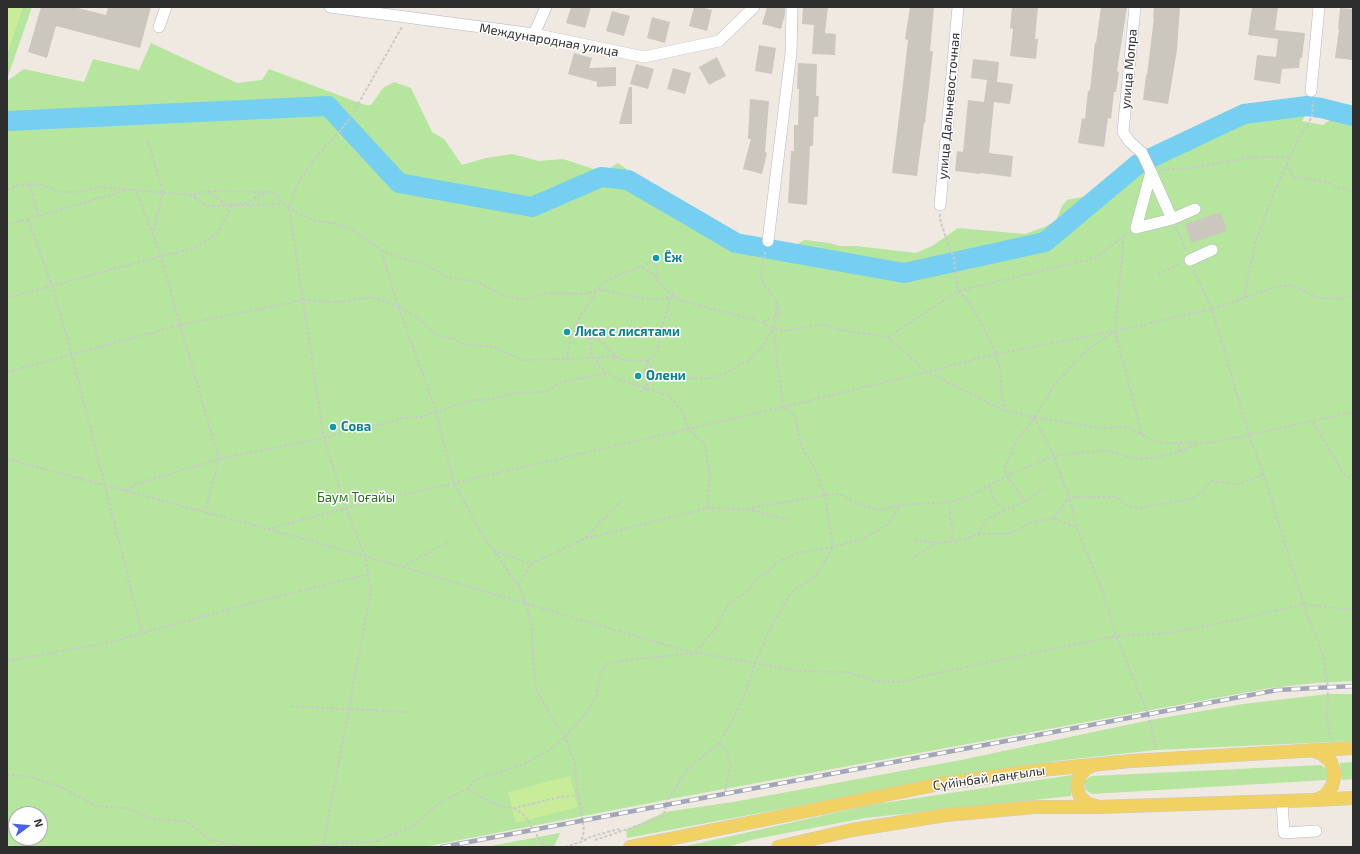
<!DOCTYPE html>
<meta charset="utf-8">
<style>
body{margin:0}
#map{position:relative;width:1360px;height:854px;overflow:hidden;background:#efe9e1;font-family:"Exo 2",sans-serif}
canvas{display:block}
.frame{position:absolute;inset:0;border:8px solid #2e2e2e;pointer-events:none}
.north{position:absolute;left:8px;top:806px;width:40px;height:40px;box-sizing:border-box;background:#fff;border:1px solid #ababab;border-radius:50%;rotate:74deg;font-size:11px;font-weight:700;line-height:16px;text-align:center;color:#2e2e2e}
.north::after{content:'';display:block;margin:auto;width:14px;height:18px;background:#4264fb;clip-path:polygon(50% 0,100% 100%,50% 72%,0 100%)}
</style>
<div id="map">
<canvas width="1360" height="854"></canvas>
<div class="frame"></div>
<div class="north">N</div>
</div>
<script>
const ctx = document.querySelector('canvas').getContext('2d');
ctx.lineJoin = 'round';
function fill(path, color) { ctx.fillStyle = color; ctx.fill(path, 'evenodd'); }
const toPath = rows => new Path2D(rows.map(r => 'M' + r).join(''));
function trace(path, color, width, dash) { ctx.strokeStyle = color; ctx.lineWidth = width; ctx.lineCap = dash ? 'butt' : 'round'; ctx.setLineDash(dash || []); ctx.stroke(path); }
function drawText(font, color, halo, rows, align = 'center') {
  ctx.font = font + ' "Exo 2",sans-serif'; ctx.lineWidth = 3; ctx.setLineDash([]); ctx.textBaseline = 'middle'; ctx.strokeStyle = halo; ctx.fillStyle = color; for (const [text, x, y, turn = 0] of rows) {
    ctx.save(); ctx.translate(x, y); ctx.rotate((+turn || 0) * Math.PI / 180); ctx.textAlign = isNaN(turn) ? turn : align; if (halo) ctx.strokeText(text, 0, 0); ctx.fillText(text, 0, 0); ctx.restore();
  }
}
const green = toPath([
 [7,7,32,7,8,76,7,76],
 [151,43,237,83,262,80,269,69,365,105,371,105,383,88,394,82,411,88,432,132,444,139,462,165,486,158,512,154,539,161,563,159,603,172,618,163,633,174,649,182,705,219,717,233,736,243,779,254,805,240,829,243,839,246,856,246,916,253,932,246,958,228,1025,234,1044,227,1056,221,1062,206,1067,200,1115,190,1142,167,1228,125,1232,124,1248,117,1307,112,1302,121,1323,125,1334,117,1341,119,1347,116,1353,121,1353,681,1315,683,1270,688,681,797,424,847,13,847,7,845,7,81,24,69,84,82,93,59,139,70],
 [16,814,40,814,40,838,16,838],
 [1328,694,1353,694,1353,741,1156,750,1055,761,882,790,627,838,626,830,665,812,733,802,961,760,1150,720,1243,704],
 [1353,762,1353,779,1342,780,1340,763],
 [1321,765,1329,771,1326,780,1092,794,1085,789,1084,781,1092,776],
 [1072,775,1071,796,865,818,755,839,727,847,682,847,870,805],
 [560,833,554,847,485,847]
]);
const pitch = toPath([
 [7,7,23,7,7,55],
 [570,776,578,807,516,823,508,792]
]);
const river = toPath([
 [7,121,328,106,399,183,532,207,601,177,628,180,736,243,904,273,1045,242,1138,164,1244,114,1307,106,1321,108,1353,116]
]);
const building = toPath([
 [41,7,74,7,106,15,108,7,151,7,140,48,56,26,47,58,28,52],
 [571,7,591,7,585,28,566,23],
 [694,7,701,7,712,10,707,31,689,26],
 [767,7,780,7,785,8,785,14,781,29,762,24],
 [803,7,828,7,825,33,836,34,835,55,812,54,814,25,802,24],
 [910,7,934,7,930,51,933,51,925,123,924,123,917,176,892,173,902,93,908,40,905,39],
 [1012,7,1038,7,1035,39,1038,39,1036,59,1010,56,1013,29,1010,28],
 [1101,7,1127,7,1117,71,1119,72,1116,92,1114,92,1111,119,1108,118,1104,147,1078,143,1082,118,1085,119,1088,90,1090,91,1095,42,1096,43],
 [1154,7,1180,7,1177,50,1168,104,1143,100,1146,75,1147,75,1154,18,1153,18],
 [1252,7,1278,7,1275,30,1305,33,1302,58,1300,58,1299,68,1282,69,1280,84,1254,80,1257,55,1276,57,1278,39,1248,35],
 [1340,8,1353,9,1353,49,1352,60,1335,58,1339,29,1338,29],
 [612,11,630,16,624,36,606,31],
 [652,17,670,22,665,43,647,38],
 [759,45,776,48,772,74,755,71],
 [574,53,592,58,589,68,616,67,616,86,597,87,597,82,568,74],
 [717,57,726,76,709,85,699,67],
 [973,59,999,62,997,82,1013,84,1010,104,994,102,989,153,1013,156,1011,177,981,173,980,174,955,171,957,151,963,152,968,100,984,102,987,80,971,78],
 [798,63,817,64,816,96,819,96,818,117,814,117,813,146,810,146,807,205,788,203,791,151,794,151,794,125,798,125,799,89,797,89],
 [636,64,654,69,648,89,630,84],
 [673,68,691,73,685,94,667,89],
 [629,87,632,87,632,124,619,124],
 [750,99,769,101,765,152,767,153,762,174,743,169,751,139,748,139],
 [1221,212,1227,231,1191,243,1185,224]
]);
const path = toPath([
 [148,141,163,192,153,233],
 [1286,164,1294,177,1322,181,1353,192],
 [1162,170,1192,168,1252,157,1290,157],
 [29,184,39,216],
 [7,190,16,186,29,184,43,185,59,192,79,192,99,187,190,195,207,191,273,192,284,204,299,214,316,221,335,223,351,229,381,250,401,258,423,263,447,277,478,282,503,295,524,300,546,293,588,294,598,289,604,282,623,273,641,267,653,274,660,284,680,300,762,322,773,328,784,331,823,324,840,330,888,337,958,291,1095,258,1128,233],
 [136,190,161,256,180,325,219,459,205,512],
 [208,192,226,204,245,203,265,193],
 [190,195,208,206,284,204],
 [940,214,940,219,948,245,954,257,958,291,969,303,985,330,996,354,1001,374,1001,391,1005,411],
 [28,219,52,286,72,355,142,633],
 [7,225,127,190],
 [1176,228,1186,251],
 [1124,236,1115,331,1142,435],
 [381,250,398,306,436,411,454,483,483,536,518,585,526,604,532,630,533,659,536,689,552,718,565,737,575,764,576,779,584,831,581,842],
 [641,267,655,259,658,279],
 [1194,270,1212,309,1249,435,1353,412],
 [1158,274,1181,263],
 [671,297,662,327,658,351,648,361,635,361,618,359,604,344,598,340,571,331,598,289,624,295,656,300,675,296],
 [7,298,161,256,195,248,217,234,230,210,231,205],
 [1244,298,1255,243,1277,185,1300,136,1312,117,1313,101],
 [763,322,776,316,776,303],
 [590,337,591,353,601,368,611,376,631,384,647,388,669,396,683,412,688,429,705,445,710,476,707,508],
 [888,337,927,372,1005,411,1034,417,1101,428,1128,427,1158,443,1209,443,1249,435,1263,473,1308,617,1323,654,1328,687,1327,721,1331,739],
 [567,359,571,331],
 [648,361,655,374,680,379,709,378,728,372,749,360,764,346,780,312,776,300,761,281,762,266,766,250],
 [7,372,180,325,304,300,339,302,371,297,398,306,415,316,437,335,453,339,463,344,479,346,491,346,523,360,594,358,616,356],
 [640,392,646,390,647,381,644,371,648,361],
 [1034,417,1054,456,1069,497,1077,528,1088,557,1102,589,1116,636,1148,714,1156,748],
 [1313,422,1345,476,1353,479],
 [1179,452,1179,444],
 [7,459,268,529,365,556,694,653,713,632,728,605,749,590,757,577,769,571,777,562,798,553,837,546,864,538,888,524,901,505],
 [989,486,995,501,1005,510],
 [126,491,136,484,219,459,324,438,363,426,385,424,401,418,421,417,472,400,487,400,516,393,545,392,562,382,607,373],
 [950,502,950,519,953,529,952,541],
 [1026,502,1007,476,1005,468,1013,448,1019,436,1028,427,1056,383,1086,351,1114,332],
 [747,509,789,520],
 [1053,518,1069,497,1116,497,1128,506,1138,508,1191,499,1204,491,1207,485,1212,481,1239,484,1253,479,1263,473],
 [268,529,346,508,783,407,927,372,996,354,1115,331,1212,309,1276,287,1291,285,1301,289,1315,297,1338,299,1353,296],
 [978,534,986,520,1003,511,1028,500,1043,488],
 [585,538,623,499],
 [914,540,937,543,961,540,980,534,1005,534,1019,530,1028,523,1053,518,1077,528],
 [493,550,531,564],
 [914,557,937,543],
 [402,567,448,542],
 [518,585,531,564,584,539,707,508,746,509,825,495,839,494,861,505,881,510,901,505,950,502,970,496,1010,474,1054,456,1105,450,1136,459,1153,458,1179,452,1198,444],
 [7,661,106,643,256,602,369,574],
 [291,706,408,712],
 [719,743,727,751,731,766,727,779,725,794],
 [7,774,30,777,63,788,96,806,126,808,153,819,186,821,209,839,243,847],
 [467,789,488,801,504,807,514,808,560,797,579,795],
 [514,808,524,815,543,845,558,847],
 [595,840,663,817,668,799,689,767,719,743,732,721,746,692,755,663,771,627,791,593,816,576,833,547,825,495,817,473,801,445,795,416,783,407,773,328],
 [306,847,340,843,373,842,412,827,439,803,467,789,476,779,522,765,546,752,565,737,587,712,597,694,599,678,606,664,625,660,698,653,798,671,847,672,874,681,901,682,928,675,1116,636,1170,633,1253,616,1304,604,1353,610],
 [323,847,371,591,365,556,346,508,324,438,289,207,297,185,314,159,340,131,350,118,402,27],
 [565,847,581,842,590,837,618,829,621,832]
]);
const minor = toPath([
 [330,7,534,34,644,57,719,41,754,7],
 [1135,7,1123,132,1129,141,1142,153,1151,172],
 [159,27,166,7],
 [534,34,546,7],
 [1311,91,1319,7],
 [940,205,958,7],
 [1172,219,1151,172,1136,228,1172,219,1195,209],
 [768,241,791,53,792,7],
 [1190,260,1212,250],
 [1282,801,1284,833,1316,831]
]);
const major = toPath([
 [1311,750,1322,754,1331,762,1335,774,1332,786,1325,796,1316,800],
 [1093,765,1085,769,1079,777,1077,787,1080,797,1088,804,1096,806],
 [630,847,940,784,1032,771,1131,761,1353,748],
 [778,847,852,830,946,815,1035,807,1097,807,1314,800,1353,798]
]);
const rail = toPath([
 [442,847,1277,690,1353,686]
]);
const markers = [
 [656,258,4,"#0f9aa8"],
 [567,332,4,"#0f9aa8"],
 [638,376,4,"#0f9aa8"],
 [333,427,4,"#0f9aa8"]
];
const streetNames = [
 ["Международная улица",549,40,10],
 ["улица Мопра",1129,69,-85],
 ["улица Дальневосточная",949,106,-85],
 ["Сүйінбай даңғылы",989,778,-8]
];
const cultureNames = [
 ["Ёж",664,258],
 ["Лиса с лисятами",575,332],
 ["Олени",646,376],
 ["Сова",341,427]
];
const parkNames = [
 ["Баум Тоғайы",356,498]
];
fill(green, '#b6e59e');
fill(pitch, '#c9ec9a');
trace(river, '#75cff0', 20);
fill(building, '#cbc7bf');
trace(minor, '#b4b7c1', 12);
trace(major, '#c9c9c9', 14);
trace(path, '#c9c9c9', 2, [3, 2]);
trace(minor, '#fff', 11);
trace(major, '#f2d163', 13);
trace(rail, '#a3a6b8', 4.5);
trace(rail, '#fff', 3, [9]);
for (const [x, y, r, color] of markers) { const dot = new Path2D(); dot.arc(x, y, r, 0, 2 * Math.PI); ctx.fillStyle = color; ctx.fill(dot); trace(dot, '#fff', 1.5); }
drawText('13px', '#2e2e2e', '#fff', streetNames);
drawText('bold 13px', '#0d838f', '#fff', cultureNames, 'left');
drawText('13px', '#2c6e1b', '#fff', parkNames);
</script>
